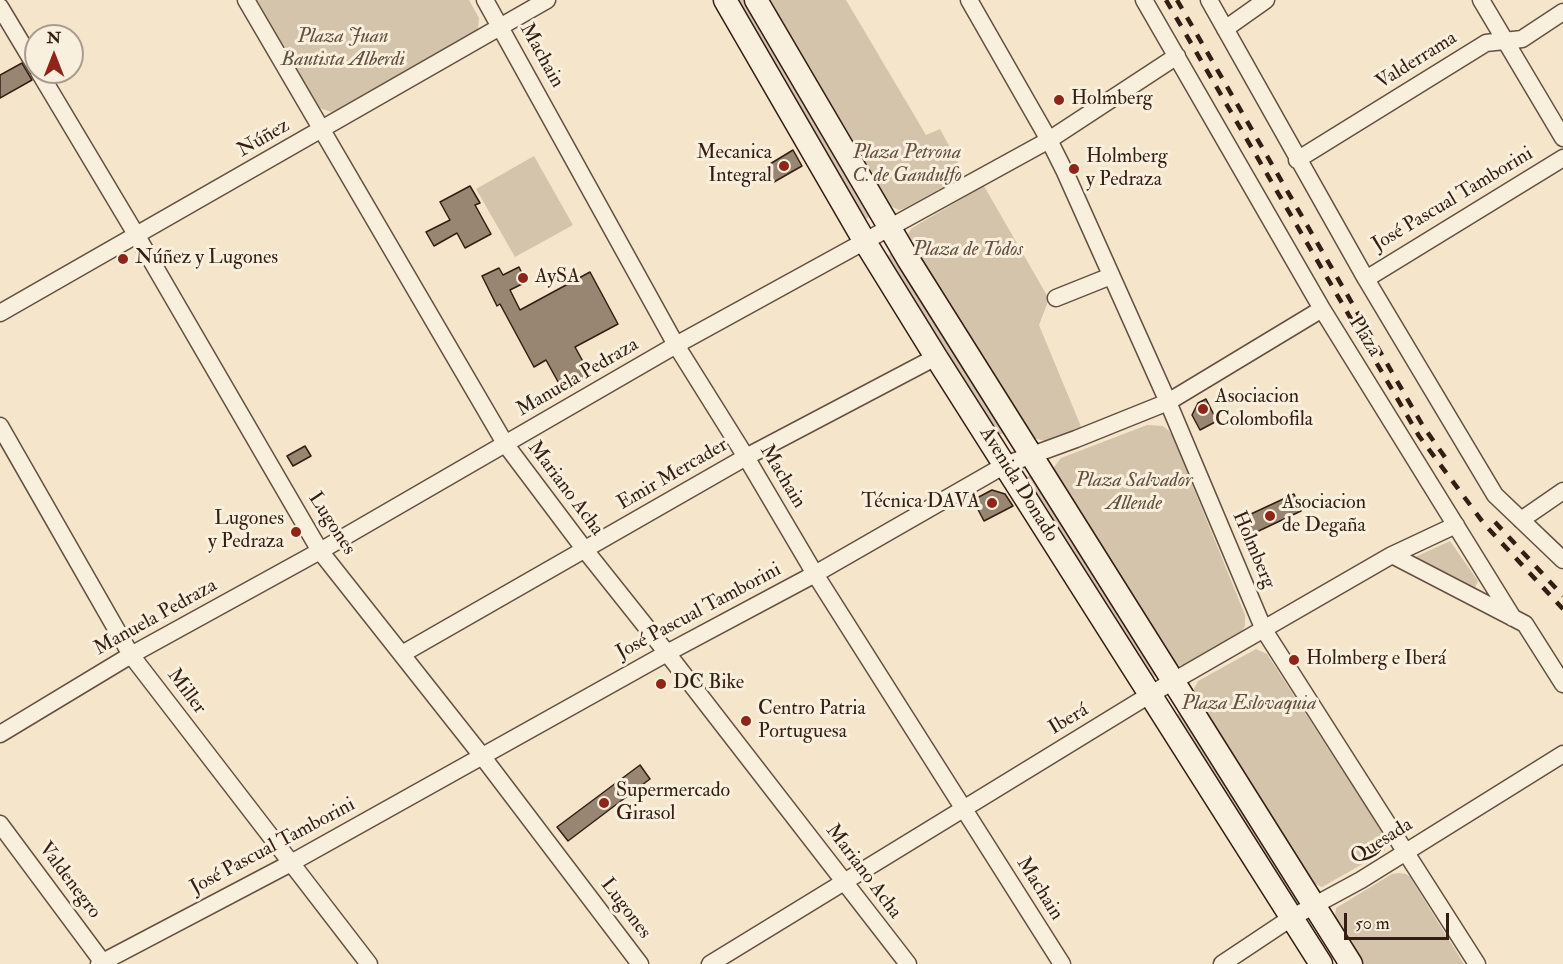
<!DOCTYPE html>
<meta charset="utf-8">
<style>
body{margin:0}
#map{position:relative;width:1563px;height:964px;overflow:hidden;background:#f5e6cb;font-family:"IM FELL Double Pica",serif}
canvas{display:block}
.north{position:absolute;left:24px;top:24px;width:60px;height:60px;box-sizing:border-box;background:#f8efdd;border:2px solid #aa9b8c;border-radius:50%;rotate:0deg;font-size:16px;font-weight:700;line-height:24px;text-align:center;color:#341e13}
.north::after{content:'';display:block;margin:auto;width:21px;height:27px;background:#8f2418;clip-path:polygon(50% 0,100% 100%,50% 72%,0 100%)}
.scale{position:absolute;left:1344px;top:913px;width:105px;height:27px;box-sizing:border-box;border:3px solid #341e13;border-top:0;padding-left:8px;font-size:18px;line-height:21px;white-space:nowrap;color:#341e13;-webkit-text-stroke:4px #f8efdd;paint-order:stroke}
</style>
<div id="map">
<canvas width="1563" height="964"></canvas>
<div class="north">N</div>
<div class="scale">50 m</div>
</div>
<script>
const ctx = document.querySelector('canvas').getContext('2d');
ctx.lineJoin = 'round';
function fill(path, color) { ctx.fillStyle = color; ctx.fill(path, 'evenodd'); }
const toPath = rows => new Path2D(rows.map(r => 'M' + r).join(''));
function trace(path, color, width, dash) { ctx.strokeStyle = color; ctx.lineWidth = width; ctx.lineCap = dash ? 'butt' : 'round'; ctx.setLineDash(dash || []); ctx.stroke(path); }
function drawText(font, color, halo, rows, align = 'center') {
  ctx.font = font + ' "IM FELL Double Pica",serif'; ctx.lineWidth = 6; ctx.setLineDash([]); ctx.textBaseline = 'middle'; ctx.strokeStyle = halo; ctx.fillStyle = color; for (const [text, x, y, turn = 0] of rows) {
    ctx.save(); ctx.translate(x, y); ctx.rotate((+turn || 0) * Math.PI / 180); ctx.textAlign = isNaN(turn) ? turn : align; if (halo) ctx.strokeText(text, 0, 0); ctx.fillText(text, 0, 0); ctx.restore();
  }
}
const green = toPath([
 [257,0,469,0,479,18,478,29,332,112,319,108],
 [738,0,747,0,871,216,864,220],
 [766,0,846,0,926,135,940,129,965,175,905,208,899,210,888,205],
 [534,156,573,225,515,257,476,189],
 [984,186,1049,299,1039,325,1082,429,1045,441,1033,438,906,236,912,228],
 [895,251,1006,432,999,435,887,256],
 [1147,425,1163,426,1169,431,1173,437,1245,615,1245,626,1240,634,1186,666,1174,665,1054,473,1054,467,1061,458],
 [1033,473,1158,674,1153,678,1025,478],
 [1450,541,1478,581,1475,588,1415,557],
 [1256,649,1267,654,1386,838,1388,842,1384,852,1322,887,1313,883,1192,693,1198,681],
 [1182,711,1303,899,1297,905,1177,715],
 [1399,873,1406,874,1410,877,1464,964,1363,964,1335,918,1336,908,1392,874]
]);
const building = toPath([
 [22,63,32,80,0,98,0,75,22,63],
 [793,150,802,166,774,182,765,167,793,150],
 [470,186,480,203,475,205,491,234,465,248,457,233,434,246,426,232,450,220,440,202,470,186],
 [519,267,526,282,510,290,520,310,590,272,618,324,575,347,590,374,562,389,546,360,534,367,500,304,497,306,482,276,499,268,503,275,519,267],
 [1206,399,1217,421,1200,430,1192,415,1198,403,1206,399],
 [305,446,311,456,293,466,287,456,305,446],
 [992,490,1005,494,1013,506,984,521,973,500,992,490],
 [1294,494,1301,511,1246,537,1238,520,1294,494],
 [640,765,650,779,568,841,557,827,640,765]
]);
const street = toPath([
 [246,0,506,445,585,550,667,653,908,964],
 [485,0,676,345,746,457,815,574,1062,964],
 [969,0,1049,140,1065,172,1168,402,1264,630,1477,964],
 [1144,0,1322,309,1513,618],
 [1209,0,1366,279,1495,495,1563,560],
 [1481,0,1563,138],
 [0,7,36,67],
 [1225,29,1266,0],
 [39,72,137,236,320,551,482,756,640,964],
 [1297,160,1486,43,1522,39,1563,12],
 [1366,279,1563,158],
 [1056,298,1111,276],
 [0,313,547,0],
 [0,426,131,655,369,964],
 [1521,520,1563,491],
 [1392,555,1525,624,1563,684],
 [402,654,746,457,936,357],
 [0,734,131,655,320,551,676,345,1049,140,1177,56],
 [0,824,104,964],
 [99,964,291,863,667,653,815,574,1005,465,1076,439,1168,402,1322,309],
 [710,964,1151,694,1392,555,1456,525],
 [1222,964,1291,918,1361,880,1563,754]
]);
const secondary = toPath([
 [725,0,865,242,936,357,1321,964],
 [756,0,908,259,1351,964]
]);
const rail = toPath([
 [1166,0,1419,436,1485,525,1563,609],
 [1177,0,1423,426,1449,463],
 [1495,522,1563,596]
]);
const markers = [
 [1059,100,6,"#8f2418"],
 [784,166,6,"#8f2418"],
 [1074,169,6,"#8f2418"],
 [123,259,6,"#8f2418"],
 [523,278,6,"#8f2418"],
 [1203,409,6,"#8f2418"],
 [992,503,6,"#8f2418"],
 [1270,516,6,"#8f2418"],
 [296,532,6,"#8f2418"],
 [1294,660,6,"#8f2418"],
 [661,684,6,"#8f2418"],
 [746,721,6,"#8f2418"],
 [604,803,6,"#8f2418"]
];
const parkNames = [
 ["Plaza Juan",343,38],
 ["Bautista Alberdi",343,61],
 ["Plaza Petrona",907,154],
 ["C. de Gandulfo",907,177],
 ["Plaza de Todos",968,251],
 ["Plaza Salvador",1134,482],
 ["Allende",1134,505],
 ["Plaza Eslovaquia",1249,705]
];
const streetNames = [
 ["Machain",541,56,61],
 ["Valderrama",1417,61,-32],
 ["Núñez",264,139,-30],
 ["José Pascual Tamborini",1453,200,-31],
 ["Plaza",1364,337,58],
 ["Manuela Pedraza",578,378,-30],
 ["Emir Mercader",673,475,-30],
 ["Machain",782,477,59],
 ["Avenida Donado",1018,485,58],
 ["Mariano Acha",565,489,53],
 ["Lugones",331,524,57],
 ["Holmberg",1253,550,67],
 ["José Pascual Tamborini",699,612,-28],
 ["Manuela Pedraza",156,618,-29],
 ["Miller",186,692,53],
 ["Iberá",1069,720,-31],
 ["Quesada",1382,842,-32],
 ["José Pascual Tamborini",273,847,-28],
 ["Mariano Acha",863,872,53],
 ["Valdenegro",69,881,53],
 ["Machain",1039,889,58],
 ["Lugones",625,909,53]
];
const poiNames = [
 ["Holmberg",1071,100],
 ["Mecanica",772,154,"right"],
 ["Integral",772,177,"right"],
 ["Holmberg",1086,158],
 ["y Pedraza",1086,181],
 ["Núñez y Lugones",135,259],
 ["AySA",535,278],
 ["Asociacion",1215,398],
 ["Colombofila",1215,421],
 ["Técnica DAVA",980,503,"right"],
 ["Asociacion",1282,504],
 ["de Degaña",1282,527],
 ["Lugones",284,520,"right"],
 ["y Pedraza",284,543,"right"],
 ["Holmberg e Iberá",1306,660],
 ["DC Bike",673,684],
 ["Centro Patria",758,710],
 ["Portuguesa",758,733],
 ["Supermercado",616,792],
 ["Girasol",616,815]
];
fill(green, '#d4c4ac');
fill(building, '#988673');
trace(building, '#341e13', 1.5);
trace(street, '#645041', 19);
trace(secondary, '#341e13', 25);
trace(street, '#f8efdd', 16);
trace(secondary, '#f8efdd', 22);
trace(rail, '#341e13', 4.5, [10, 10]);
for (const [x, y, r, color] of markers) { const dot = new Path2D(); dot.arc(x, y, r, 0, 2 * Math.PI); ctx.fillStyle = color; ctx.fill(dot); trace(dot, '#f8efdd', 2); }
drawText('italic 20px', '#645041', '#f8efdd', parkNames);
drawText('20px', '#341e13', '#f8efdd', streetNames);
drawText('20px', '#341e13', '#f8efdd', poiNames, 'left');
</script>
